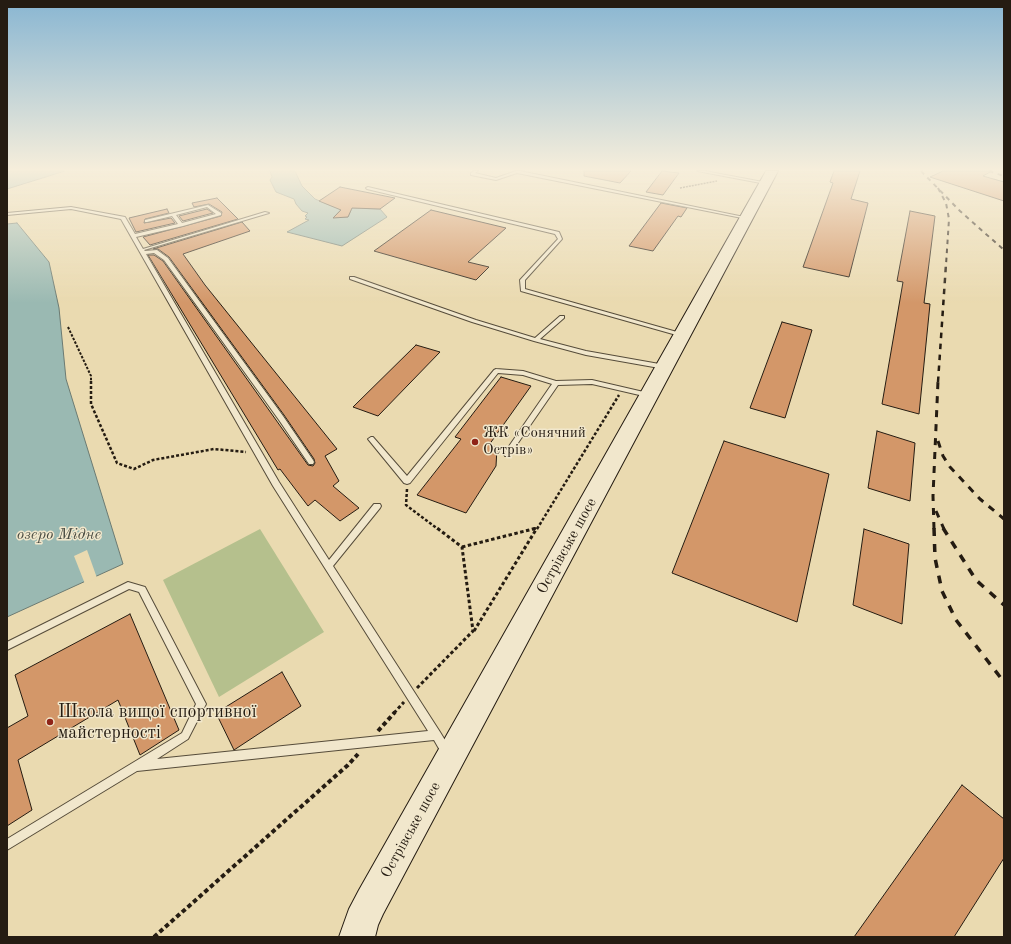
<!DOCTYPE html>
<meta charset="utf-8">
<style>
body{margin:0}
#map{position:relative;width:1011px;height:944px;overflow:hidden;background:#eadab0;font-family:"Old Standard TT",serif}
canvas{display:block}
.frame{position:absolute;inset:0;border:8px solid #251c12;pointer-events:none}
</style>
<div id="map">
<canvas width="1011" height="944"></canvas>
<div class="frame"></div>
</div>
<script>
const ctx = document.querySelector('canvas').getContext('2d');
ctx.lineJoin = 'round';
function fill(path, color) { ctx.fillStyle = color; ctx.fill(path, 'evenodd'); }
const toPath = rows => new Path2D(rows.map(r => 'M' + r).join(''));
function trace(path, color, width, dash) { ctx.strokeStyle = color; ctx.lineWidth = width; ctx.lineCap = dash ? 'butt' : 'round'; ctx.setLineDash(dash || []); ctx.stroke(path); }
function drawText(font, color, halo, rows, align = 'center') {
  ctx.font = font + ' "Old Standard TT",serif'; ctx.lineWidth = 3; ctx.setLineDash([]); ctx.textBaseline = 'middle'; ctx.strokeStyle = halo; ctx.fillStyle = color; for (const [text, x, y, turn = 0] of rows) {
    ctx.save(); ctx.translate(x, y); ctx.rotate((+turn || 0) * Math.PI / 180); ctx.textAlign = isNaN(turn) ? turn : align; if (halo) ctx.strokeText(text, 0, 0); ctx.fillText(text, 0, 0); ctx.restore();
  }
}
const green = toPath([
 [260,529,324,632,219,697,163,580]
]);
const water = toPath([
 [7,171,65,171,7,189,7,171],
 [270,171,295,171,302,186,315,199,332,206,342,208,334,217,348,217,352,208,380,209,387,217,342,246,287,232,309,220,305,219,307,217,305,216,308,213,302,211,296,204,294,199,276,192,270,180,272,177,270,171],
 [17,223,49,262,59,308,66,379,123,564,7,617,7,224,17,223]
]);
const pier = toPath([
 [87,550,97,578,85,584,74,556]
]);
const building = toPath([
 [584,171,631,171,620,183,584,176,584,171],
 [662,171,679,173,663,195,646,192,662,171],
 [834,171,860,171,851,199,868,203,849,277,803,267,833,183,830,182,834,171],
 [943,171,992,171,983,176,1004,182,1004,201,930,177,943,171],
 [340,187,395,198,380,209,352,208,348,217,333,218,341,210,319,201,340,187],
 [217,198,238,219,150,245,143,237,221,216,222,212,209,204,194,207,192,203,217,198],
 [661,203,687,208,681,217,678,216,653,251,629,246,661,203],
 [167,209,169,213,145,219,144,223,171,218,175,223,136,232,129,218,167,209],
 [207,209,213,213,183,221,179,216,207,209],
 [431,210,506,228,468,262,489,267,476,280,374,251,431,210],
 [910,211,935,216,924,303,930,304,919,414,882,404,903,282,897,281,910,211],
 [242,222,250,231,183,254,205,285,337,449,325,456,339,481,333,486,359,508,340,521,315,500,308,506,280,469,278,470,148,255,154,255,163,261,308,465,313,466,315,463,314,459,284,415,169,257,158,249,153,249,242,222],
 [782,322,812,330,785,418,750,408,782,322],
 [416,345,440,352,378,416,353,407,416,345],
 [501,377,531,386,489,445,497,448,496,466,466,513,417,495,461,439,455,437,501,377],
 [877,431,915,443,910,501,868,488,877,431],
 [724,441,829,474,797,622,672,573,724,441],
 [864,529,909,544,902,624,853,605,864,529],
 [130,614,179,730,140,755,118,700,18,760,32,810,7,826,7,728,28,716,15,675,130,614],
 [282,672,301,706,234,750,216,713,282,672],
 [962,785,1004,819,1004,858,954,937,854,937,962,785]
]);
const pathFar4 = toPath([
 [680,188,717,181]
]);
const pathFar3 = toPath([
 [68,327,91,376,91,382]
]);
const pathFar2 = toPath([
 [91,381,91,404,117,463,134,469,153,460,214,449,246,452],
 [407,489,406,505,438,529],
 [533,529,537,528],
 [537,529,619,395]
]);
const pathFar1 = toPath([
 [462,547,537,528],
 [474,631,537,528],
 [417,688,473,631,462,547,437,528],
 [394,713,404,702]
]);
const path = toPath([
 [378,731,395,712],
 [154,937,348,765,358,754]
]);
const lane = toPath([
 [474,171,478,171,475,173,496,178,516,171,520,171,749,218,747,219,517,173,496,180,471,175,471,173,474,171],
 [697,171,705,171,768,183,766,184,697,171],
 [368,187,559,232,562,239,525,280,525,289,684,334,685,335,682,337,680,336,521,291,520,280,558,239,555,234,367,189,366,188,368,187],
 [208,205,221,213,221,215,183,226,136,237,143,249,265,212,269,213,144,250,145,251,157,250,168,258,283,416,313,460,314,462,313,464,309,464,279,420,164,260,154,253,146,254,279,482,329,560,374,504,380,504,381,506,380,508,333,566,440,732,451,750,450,754,446,755,442,754,434,740,137,771,7,850,7,839,182,733,196,704,139,592,129,589,7,650,7,642,128,582,145,587,206,704,188,739,157,759,428,731,273,486,121,219,71,209,7,215,7,213,71,207,125,217,135,234,178,224,172,216,147,222,145,222,145,220,208,205],
 [207,207,216,214,182,223,176,215,207,207],
 [350,277,354,277,476,320,535,338,560,316,564,316,564,318,540,339,586,351,665,365,668,367,665,369,586,355,534,341,472,322,350,279,350,277],
 [496,369,523,371,556,381,592,380,648,393,651,395,648,397,592,384,558,385,509,456,505,456,504,454,505,452,552,384,523,375,498,373,410,483,407,484,404,483,368,439,371,437,373,437,407,476,494,370,496,369]
]);
const secondary = toPath([
 [766,171,778,171,383,914,378,925,375,937,339,937,349,909,359,890,766,171]
]);
const railFar3 = toPath([
 [921,171,960,211,1004,250],
 [989,171,1004,176],
 [938,188,946,203,949,219,946,265]
]);
const railFar2 = toPath([
 [938,382,946,264]
]);
const railFar1 = toPath([
 [938,441,943,456,950,467,980,499,1004,519],
 [936,511,944,529],
 [934,529,933,496,938,381]
]);
const rail = toPath([
 [934,528,935,558,942,591,956,620,1004,682],
 [943,528,976,580,1004,605]
]);
const markers = [
 [475,442,4,"#8f2418"],
 [50,722,4,"#8f2418"]
];
const poiNames = [
 ["ЖК «Сонячний",483,433],
 ["Острів»",483,450]
];
const streetNames = [
 ["Острівське шосе",567,546,-61],
 ["Острівське шосе",411,830,-61]
];
const waterNames = [
 ["озеро Мідне",59,535]
];
const nearPoinames = [
 ["Школа вищої спортивної",58,712],
 ["майстерності",58,733]
];
fill(green, '#b5c08d');
fill(water, '#9ab9b2');
trace(water, '#6b7a72', 1);
fill(pier, '#eadab0');
fill(building, '#d39769');
trace(building, '#251c12', 1);
trace(lane, '#564c3a', 2);
trace(secondary, '#251c12', 2);
trace(pathFar4, '#251c12', 1.5, [2, 1]);
trace(pathFar3, '#251c12', 2, [2.5, 1.5]);
trace(pathFar2, '#251c12', 2.5, [3, 2]);
trace(pathFar1, '#251c12', 3, [3.5, 2.5]);
trace(path, '#251c12', 4, [4.5, 3]);
fill(lane, '#f1e7cc');
fill(secondary, '#f1e7cc');
trace(railFar3, '#251c12', 2, [4.5, 4.5]);
trace(railFar2, '#251c12', 2.5, [5.5, 5.5]);
trace(railFar1, '#251c12', 3, [7, 7]);
trace(rail, '#251c12', 3.5, [8, 8]);
const sky = ctx.createLinearGradient(0, 0, 0, 303);
sky.addColorStop(0, '#89b6d2');
sky.addColorStop(0.56, '#f6eedb');
sky.addColorStop(1, '#f6eedb00');
ctx.fillStyle = sky;
ctx.fillRect(0, 0, 1011, 303);
for (const [x, y, r, color] of markers) { const dot = new Path2D(); dot.arc(x, y, r, 0, 2 * Math.PI); ctx.fillStyle = color; ctx.fill(dot); trace(dot, '#f1e7cc', 1.5); }
drawText('15px', '#251c12', '#f1e7cc', poiNames, 'left');
drawText('15px', '#251c12', '#f1e7cc', streetNames);
drawText('italic 16px', '#484b42', '#f1e7cc', waterNames);
drawText('18px', '#251c12', '#f1e7cc', nearPoinames, 'left');
</script>
